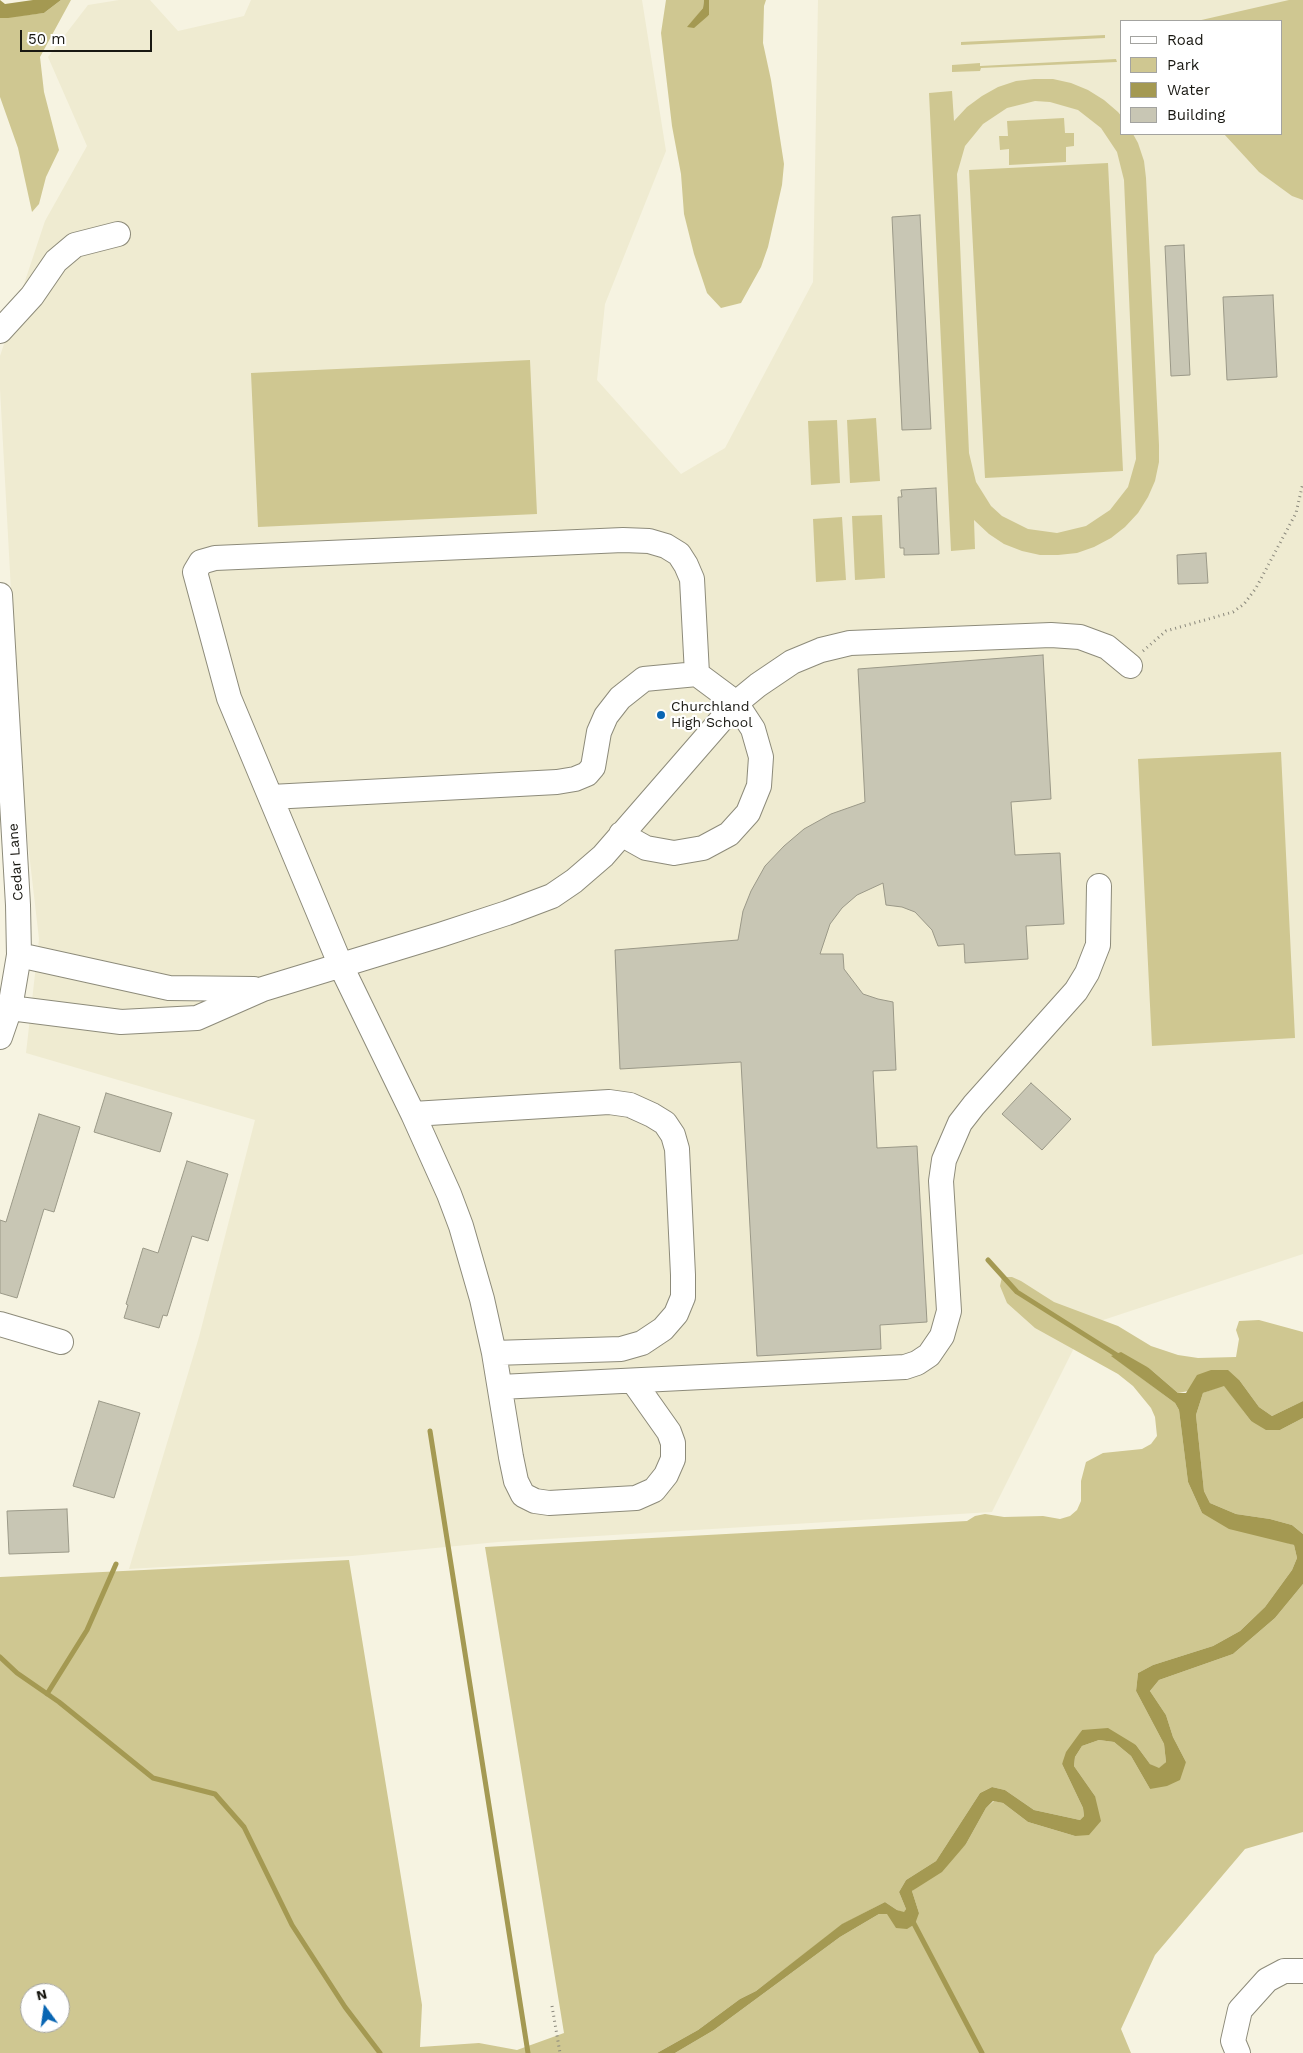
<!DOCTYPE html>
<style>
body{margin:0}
#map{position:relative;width:1303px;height:2053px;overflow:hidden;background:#f6f3e1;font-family:"Work Sans",sans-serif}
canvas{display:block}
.legend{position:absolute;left:1120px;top:20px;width:162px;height:115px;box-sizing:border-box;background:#fff;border:1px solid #a3a3a0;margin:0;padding:6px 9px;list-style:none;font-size:15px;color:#191812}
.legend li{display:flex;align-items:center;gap:10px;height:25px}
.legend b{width:25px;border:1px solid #a3a3a0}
.north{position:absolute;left:20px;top:1983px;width:50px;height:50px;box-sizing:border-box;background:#fff;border:1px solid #a3a3a0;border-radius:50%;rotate:346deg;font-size:14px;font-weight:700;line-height:20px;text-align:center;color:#191812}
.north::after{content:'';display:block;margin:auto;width:18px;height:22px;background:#0966b3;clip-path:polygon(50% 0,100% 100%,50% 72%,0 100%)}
.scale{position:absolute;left:20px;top:30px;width:132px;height:22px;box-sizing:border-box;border:2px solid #191812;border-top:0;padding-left:6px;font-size:15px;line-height:18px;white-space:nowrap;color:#191812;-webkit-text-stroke:4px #fff;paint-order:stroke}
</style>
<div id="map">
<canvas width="1303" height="2053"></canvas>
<ul class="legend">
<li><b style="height:6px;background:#fff"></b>Road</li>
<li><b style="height:14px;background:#cfc791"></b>Park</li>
<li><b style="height:14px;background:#a49952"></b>Water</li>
<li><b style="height:14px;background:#c8c6b4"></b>Building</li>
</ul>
<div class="north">N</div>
<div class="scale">50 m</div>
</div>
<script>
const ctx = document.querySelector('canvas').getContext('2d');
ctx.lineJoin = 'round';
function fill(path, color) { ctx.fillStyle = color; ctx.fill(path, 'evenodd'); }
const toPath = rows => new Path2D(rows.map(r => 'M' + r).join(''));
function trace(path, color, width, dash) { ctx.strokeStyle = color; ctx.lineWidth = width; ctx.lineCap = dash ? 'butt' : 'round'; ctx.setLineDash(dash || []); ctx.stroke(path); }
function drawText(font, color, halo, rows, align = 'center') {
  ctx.font = font + ' "Work Sans",sans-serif'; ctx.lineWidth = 4.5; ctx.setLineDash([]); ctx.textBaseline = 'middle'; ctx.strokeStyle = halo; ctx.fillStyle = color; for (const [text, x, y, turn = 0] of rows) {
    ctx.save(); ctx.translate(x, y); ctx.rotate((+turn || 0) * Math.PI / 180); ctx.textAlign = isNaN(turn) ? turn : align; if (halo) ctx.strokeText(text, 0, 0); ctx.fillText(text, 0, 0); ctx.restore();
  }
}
const built = toPath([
 [119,0,150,0,178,31,244,16,251,0,642,0,666,151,605,304,597,380,681,474,725,448,813,282,818,0,1303,0,1303,1254,1085,1326,992,1512,498,1542,352,1556,129,1569,199,1337,255,1120,26,1053,39,939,22,792,0,389,0,356,45,221,87,146,48,57,88,5],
 [1122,21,1282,21,1282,134,1122,134]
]);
const green = toPath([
 [61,0,71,0,40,57,44,92,59,150,46,177,39,204,32,212,18,148,0,97,0,18,44,13],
 [666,0,704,0,703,8,688,27,709,15,709,0,766,0,764,6,763,43,771,80,784,164,782,185,768,247,761,267,741,303,721,308,707,293,694,254,684,214,681,174,672,126,661,33],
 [1289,0,1303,0,1303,200,1292,196,1259,172,1224,134,1282,134,1282,21,1197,21],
 [1105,35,1105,38,961,45,961,42],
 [1116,59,1117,62,981,68,980,71,952,72,952,65,980,63,980,66],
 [1034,79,1053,79,1071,83,1088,90,1104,100,1118,112,1122,117,1122,134,1133,134,1138,143,1144,161,1146,178,1159,445,1159,462,1155,481,1148,497,1138,513,1125,527,1111,538,1094,547,1077,553,1058,555,1040,555,1022,551,1004,544,989,534,974,520,975,549,951,551,929,93,952,91,954,121,967,107,982,96,998,87,1016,81],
 [1035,101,1050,102,1078,110,1101,128,1117,152,1124,180,1136,459,1128,487,1110,510,1086,526,1057,533,1028,529,1002,516,991,506,976,482,969,453,957,174,965,146,983,124,1007,108],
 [1064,118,1065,133,1074,133,1074,146,1066,147,1066,162,1009,165,1009,149,1000,150,999,136,1008,136,1007,121],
 [1108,163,1123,471,985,478,969,170],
 [530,360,537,514,258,527,251,373],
 [876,418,880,481,850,483,847,420],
 [837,420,840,483,811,485,808,421],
 [882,515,885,578,855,580,852,516],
 [842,517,846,580,816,582,813,519],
 [1281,752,1295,1038,1152,1046,1138,759],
 [1002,1277,1012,1277,1021,1281,1054,1302,1118,1326,1151,1346,1178,1355,1198,1358,1236,1357,1239,1339,1236,1330,1239,1321,1259,1320,1303,1332,1303,1401,1272,1416,1259,1407,1240,1381,1178,1393,1149,1368,1112,1356,1175,1403,1179,1410,1188,1482,1202,1513,1294,1545,1297,1558,1292,1570,1265,1607,1240,1631,1213,1646,1153,1665,1138,1673,1136,1691,1164,1744,1166,1762,1159,1769,1150,1764,1136,1745,1082,1730,1062,1764,1083,1808,1084,1816,1080,1820,1034,1810,1005,1790,992,1787,980,1793,936,1861,906,1880,899,1892,906,1909,904,1913,897,1910,885,1902,843,1924,756,1991,740,1999,698,2030,657,2053,0,2053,0,1577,349,1560,422,2005,420,2047,479,2043,517,2050,564,2033,485,1547,967,1521,975,1516,985,1514,1004,1517,1043,1516,1060,1519,1070,1516,1077,1510,1081,1501,1081,1481,1086,1462,1103,1453,1142,1449,1151,1444,1157,1436,1155,1417,1151,1408,1133,1386,1118,1374,1035,1328,1007,1303,1000,1286],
 [30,1993,60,1993,60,2023,30,2023],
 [1224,1385,1251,1421,1280,1430,1303,1418,1303,1534,1292,1525,1270,1519,1236,1514,1210,1503,1204,1491,1196,1415,1203,1393],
 [1303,1584,1303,1832,1245,1849,1155,1955,1121,2029,1131,2053,675,2053,714,2030,840,1937,879,1914,919,1913,912,1891,966,1844,986,1808,994,1801,1003,1803,1028,1822,1075,1836,1095,1796,1074,1766,1075,1757,1082,1746,1099,1740,1114,1742,1131,1756,1150,1789,1186,1762,1173,1737,1166,1715,1150,1691,1159,1680,1233,1654,1275,1618]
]);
const water = toPath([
 [0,0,5,4,33,0,61,0,44,13,8,18,0,18],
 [704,0,709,0,709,15,694,28,687,27,703,8],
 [1121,1352,1149,1368,1178,1393,1186,1393,1197,1375,1211,1370,1228,1370,1240,1381,1259,1407,1272,1416,1303,1401,1303,1418,1280,1430,1266,1430,1251,1421,1224,1386,1203,1393,1196,1415,1204,1491,1210,1503,1236,1514,1270,1519,1292,1525,1303,1534,1303,1584,1275,1618,1233,1654,1159,1680,1150,1691,1166,1715,1173,1737,1186,1762,1180,1780,1167,1786,1150,1789,1131,1756,1114,1742,1099,1740,1082,1746,1075,1757,1074,1766,1095,1796,1101,1821,1089,1835,1075,1836,1028,1822,1003,1803,993,1801,986,1808,966,1844,942,1872,912,1891,919,1913,915,1924,907,1929,896,1928,887,1914,879,1914,840,1937,714,2030,675,2053,657,2053,698,2030,740,1999,756,1991,842,1924,885,1902,897,1910,904,1912,906,1909,899,1892,906,1880,936,1861,980,1793,992,1787,1005,1790,1034,1810,1080,1820,1084,1816,1083,1808,1062,1764,1066,1752,1082,1730,1108,1728,1136,1745,1150,1764,1159,1768,1166,1762,1164,1744,1136,1691,1138,1673,1153,1665,1213,1646,1240,1631,1265,1607,1292,1570,1297,1558,1294,1545,1229,1529,1202,1513,1188,1482,1179,1410,1175,1403,1111,1356]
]);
const stream = toPath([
 [988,1260,1017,1292,1120,1357],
 [430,1431,528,2053],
 [0,1657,17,1673,59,1702,153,1778,215,1794,244,1827,292,1925,345,2007,380,2053],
 [47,1694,87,1630,116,1564],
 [911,1918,982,2053]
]);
const building = toPath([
 [920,215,931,429,902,430,892,217,920,215],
 [1184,245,1190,375,1171,376,1165,246,1184,245],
 [1273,295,1277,377,1227,380,1223,297,1273,295],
 [936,488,939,554,904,555,904,548,900,548,898,497,902,497,901,490,936,488],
 [1206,553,1208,583,1178,584,1177,555,1206,553],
 [1043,655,1051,799,1011,802,1015,855,1060,853,1064,924,1026,926,1028,959,965,963,964,944,938,946,932,930,915,912,902,907,886,905,883,883,857,895,842,908,830,924,820,954,843,954,844,969,863,994,878,999,893,1002,896,1070,873,1071,877,1148,917,1146,927,1322,880,1325,881,1349,757,1356,741,1062,620,1069,615,950,738,940,743,911,751,891,765,866,784,846,804,829,831,814,865,802,858,669,1043,655],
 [1031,1083,1071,1119,1042,1150,1002,1114,1031,1083],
 [106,1093,172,1113,160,1152,94,1132,106,1093],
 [39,1114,80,1127,54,1212,44,1209,17,1298,0,1293,0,1220,6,1222,39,1114],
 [187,1161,228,1174,208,1241,192,1236,167,1316,163,1315,159,1328,124,1318,128,1305,126,1304,143,1248,158,1253,187,1161],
 [99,1401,140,1413,114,1498,73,1486,99,1401],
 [67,1509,69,1552,9,1554,7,1511,67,1509]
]);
const path = toPath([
 [1143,651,1166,631,1233,612,1244,604,1256,588,1296,513,1303,483],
 [552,2006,560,2053]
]);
const minor = toPath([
 [0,331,32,296,56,261,75,245,118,234],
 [0,595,18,905,19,955,10,1008,0,1037],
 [271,797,557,782,575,779,587,774,593,767,599,732,606,716,620,698,644,679,697,674],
 [621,834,646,848,674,853,703,848,729,834,748,813,759,786,761,757,753,729,736,703,697,674,692,579,686,565,679,554,666,546,649,541,623,540,215,558,201,562,195,572,229,698,341,966,413,1114,449,1194,461,1226,482,1299,494,1353,511,1457,516,1481,523,1495,535,1501,549,1503,636,1498,654,1490,666,1475,673,1459,673,1443,669,1432,633,1381],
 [19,955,169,988,254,989],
 [10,1008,121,1022,197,1018,263,989,440,935,507,913,552,896,574,881,603,856,736,703,758,685,792,662,821,650,850,643,1051,635,1080,637,1107,647,1130,666],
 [413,1114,609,1102,630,1105,652,1115,665,1123,673,1135,677,1149,683,1275,683,1297,676,1314,663,1329,642,1343,621,1349,494,1353],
 [0,1324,61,1342],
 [500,1387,905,1367,917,1363,929,1355,942,1336,949,1311,941,1181,944,1160,960,1123,974,1105,1076,991,1087,973,1098,945,1099,886],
 [1238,2053,1233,2041,1240,2010,1267,1980,1284,1971,1303,1971]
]);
const markers = [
 [661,715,5,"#0966b3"]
];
const poiNames = [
 ["Churchland",671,707],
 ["High School",671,723]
];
const streetNames = [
 ["Cedar Lane",16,862,-94]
];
fill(built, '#efebd1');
fill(green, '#cfc791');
fill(water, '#a49952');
trace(stream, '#a49952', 5);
fill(building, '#c8c6b4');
trace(building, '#9b9988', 1);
trace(minor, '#8d8b7a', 26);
trace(path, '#8a887c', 3, [1, 4]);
trace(minor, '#fff', 24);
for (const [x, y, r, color] of markers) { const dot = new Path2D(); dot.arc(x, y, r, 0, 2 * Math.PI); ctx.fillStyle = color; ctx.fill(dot); trace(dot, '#fff', 2); }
drawText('14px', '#191812', '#fff', poiNames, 'left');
drawText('14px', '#191812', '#fff', streetNames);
</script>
